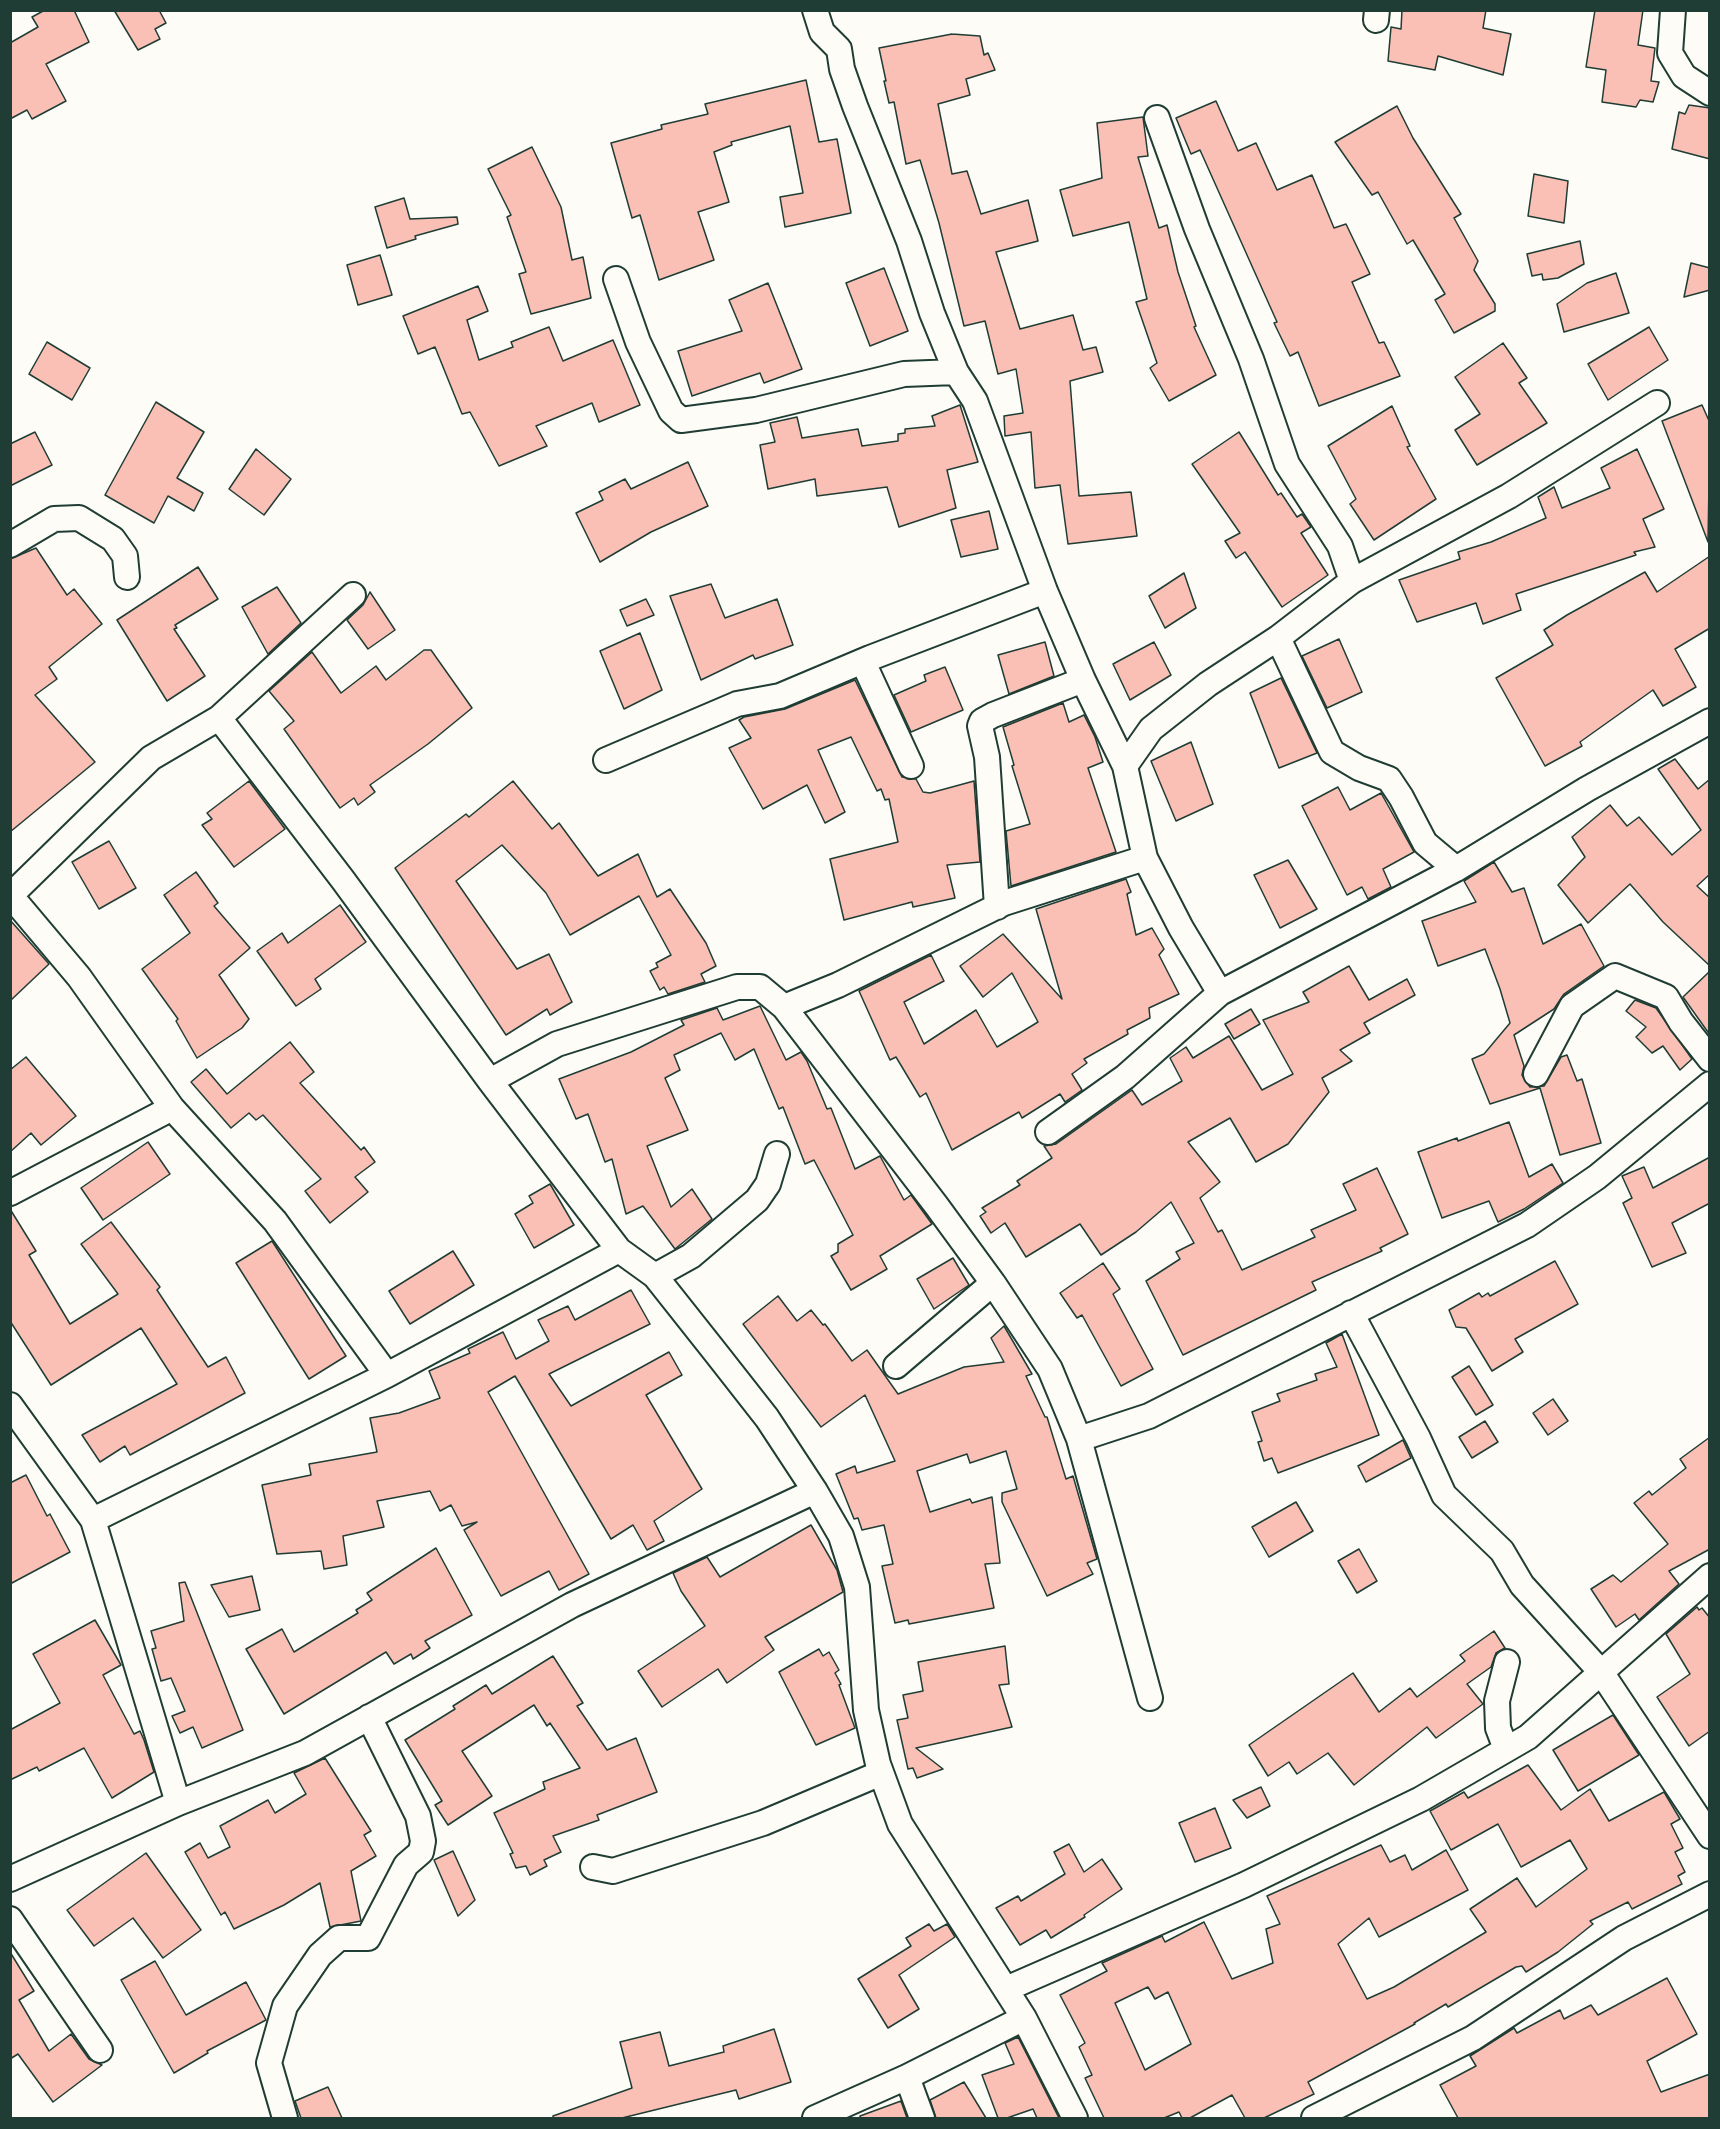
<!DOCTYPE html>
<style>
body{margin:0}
#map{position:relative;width:1720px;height:2129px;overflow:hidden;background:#fdfcf7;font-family:Pangolin,sans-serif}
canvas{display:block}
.frame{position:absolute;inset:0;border:12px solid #1f3d34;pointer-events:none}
</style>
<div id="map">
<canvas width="1720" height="2129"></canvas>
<div class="frame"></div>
</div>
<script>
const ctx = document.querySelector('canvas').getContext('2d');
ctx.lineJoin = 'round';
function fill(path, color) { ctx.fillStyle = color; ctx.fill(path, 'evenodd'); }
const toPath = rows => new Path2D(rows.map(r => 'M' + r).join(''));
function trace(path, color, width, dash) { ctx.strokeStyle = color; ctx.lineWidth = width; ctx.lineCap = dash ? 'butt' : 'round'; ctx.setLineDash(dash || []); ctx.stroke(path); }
const building = toPath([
 [45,10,74,10,89,42,46,64,66,101,32,119,27,110,10,119,10,43,38,27,32,17,45,10],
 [114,10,159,10,166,23,155,29,160,39,138,50,114,10],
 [1402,10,1486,10,1483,28,1511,34,1503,75,1438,56,1435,70,1388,61,1391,27,1401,29,1402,10],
 [1595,10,1643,10,1638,45,1655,48,1651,81,1659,82,1653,102,1640,100,1636,107,1602,102,1606,70,1586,67,1595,10],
 [952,34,980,36,984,55,988,53,995,70,966,79,970,95,938,104,952,174,967,171,981,214,1028,200,1038,241,996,252,1020,329,1073,315,1083,350,1096,347,1103,372,1070,381,1079,496,1131,492,1137,536,1068,544,1060,485,1035,488,1031,432,1005,436,1004,416,1023,413,1016,369,998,374,985,321,964,326,939,223,920,160,906,164,894,102,889,103,884,81,886,81,879,48,952,34],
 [806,80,819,142,837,139,851,213,785,227,780,197,803,193,790,126,731,142,732,145,714,152,729,202,698,212,714,260,659,280,640,215,632,218,611,143,662,129,661,125,708,114,705,104,806,80],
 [1216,101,1238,151,1256,143,1277,190,1312,175,1334,228,1346,224,1370,274,1352,282,1379,343,1384,342,1400,376,1319,406,1298,352,1290,356,1274,323,1277,322,1200,150,1191,154,1176,118,1216,101],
 [1689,105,1710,108,1710,159,1672,149,1679,112,1685,114,1689,105],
 [1397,106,1413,138,1461,214,1454,218,1478,261,1474,270,1495,304,1495,311,1454,333,1435,300,1445,294,1413,240,1407,244,1378,192,1372,195,1335,142,1397,106],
 [1143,117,1148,156,1138,157,1159,228,1167,225,1178,272,1196,326,1194,327,1216,375,1169,401,1150,368,1157,363,1136,302,1147,299,1129,222,1073,236,1060,190,1102,178,1097,123,1143,117],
 [532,147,561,207,572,260,583,257,591,298,531,314,519,274,526,272,507,217,511,215,488,169,532,147],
 [1534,174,1568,181,1564,223,1528,216,1534,174],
 [404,198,410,219,457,217,458,224,415,236,416,239,387,248,375,207,404,198],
 [1580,241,1584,264,1558,278,1543,280,1542,274,1532,276,1527,254,1580,241],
 [380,255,392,295,358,305,347,265,380,255],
 [1691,263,1710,268,1710,290,1684,297,1691,263],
 [884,268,908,331,870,346,846,283,884,268],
 [1616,273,1629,313,1564,332,1557,304,1587,283,1616,273],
 [768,283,802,369,764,383,760,373,692,396,678,351,742,331,729,300,768,283],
 [478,286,488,311,467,320,479,360,513,347,511,342,549,327,563,361,613,340,640,405,599,422,592,403,536,426,547,446,499,466,470,412,462,414,435,347,418,354,403,316,478,286],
 [1649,327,1668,360,1608,400,1588,364,1649,327],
 [47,342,90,368,72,400,29,374,47,342],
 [1503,343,1527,378,1519,383,1547,423,1477,465,1455,430,1480,414,1455,377,1503,343],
 [156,402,204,432,177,478,203,493,194,511,168,496,154,523,105,495,156,402],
 [960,405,978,462,947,470,956,508,899,527,887,487,817,496,815,479,768,489,760,445,775,442,770,423,797,417,802,438,858,429,862,446,898,441,898,434,905,433,905,429,935,426,932,416,960,405],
 [1702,405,1710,423,1708,542,1662,421,1702,405],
 [1392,406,1410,446,1407,447,1436,499,1374,540,1350,504,1356,499,1328,446,1392,406],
 [35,432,52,465,10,486,10,444,35,432],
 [1239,432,1278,495,1281,493,1297,517,1302,514,1311,527,1301,533,1328,575,1282,607,1245,552,1236,558,1225,541,1240,533,1192,464,1239,432],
 [256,449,291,479,264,515,229,489,256,449],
 [1637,449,1664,509,1643,519,1655,547,1634,552,1636,555,1516,594,1521,610,1483,624,1476,603,1417,622,1399,580,1460,559,1458,552,1491,542,1546,518,1538,497,1554,487,1562,508,1610,488,1601,468,1637,449],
 [688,462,708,506,651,532,600,562,576,513,603,500,599,492,625,479,631,489,688,462],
 [989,511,998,549,961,557,951,520,989,511],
 [36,548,67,595,74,589,102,624,49,667,57,679,35,695,95,762,10,832,10,559,36,548],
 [1710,556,1710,628,1675,649,1696,687,1663,706,1653,690,1580,742,1582,746,1545,766,1496,678,1553,645,1544,630,1567,615,1645,572,1657,592,1710,556],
 [198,567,218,599,175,625,177,628,174,629,205,676,167,701,117,620,198,567],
 [1184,573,1196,608,1165,628,1149,596,1184,573],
 [711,584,725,618,777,599,793,645,755,659,753,655,701,680,670,596,711,584],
 [277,587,301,623,268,654,242,607,277,587],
 [370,592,395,630,368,649,347,620,363,605,370,592],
 [646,599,654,615,627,626,620,610,646,599],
 [640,633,662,690,624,709,600,651,640,633],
 [1339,639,1362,692,1327,708,1302,656,1339,639],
 [1045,642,1054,676,1009,694,998,655,1045,642],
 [1154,642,1171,675,1130,700,1113,664,1154,642],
 [424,650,431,650,472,708,428,744,370,785,375,792,358,805,354,798,340,808,284,729,294,721,269,691,312,652,341,693,376,666,386,680,424,650],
 [945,667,963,710,911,732,894,695,926,681,924,675,945,667],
 [1281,678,1317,753,1279,768,1250,693,1281,678],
 [855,680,902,777,916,779,923,792,930,793,974,781,980,862,947,865,955,898,913,907,912,902,844,920,830,859,898,842,889,799,885,800,881,789,877,791,851,737,818,750,845,812,825,823,807,785,763,809,729,748,751,738,739,720,744,717,785,709,855,680],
 [1063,703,1069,722,1084,715,1095,737,1103,762,1088,768,1116,852,1011,886,1006,831,1030,824,1012,766,1014,765,1003,727,1063,703],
 [1191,742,1213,804,1176,821,1151,761,1191,742],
 [1675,759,1698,789,1710,779,1710,874,1697,886,1710,898,1710,966,1663,922,1630,884,1588,923,1558,885,1585,857,1572,837,1610,805,1627,826,1639,817,1672,855,1701,830,1658,769,1675,759],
 [249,781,285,829,234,867,202,825,212,819,207,813,249,781],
 [513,781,552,829,559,823,598,876,638,854,657,897,670,889,706,943,716,966,701,974,705,982,668,994,664,987,660,990,650,971,658,967,656,963,671,955,639,896,570,935,546,893,502,845,456,881,517,969,549,954,572,1002,550,1015,547,1009,506,1035,395,868,466,814,469,817,513,781],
 [1338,787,1350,810,1381,793,1414,852,1383,869,1391,887,1368,899,1362,887,1347,895,1302,806,1338,787],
 [109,841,136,888,99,909,72,862,109,841],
 [1288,860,1317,909,1280,928,1254,875,1288,860],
 [1494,862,1512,892,1524,888,1543,944,1581,924,1604,966,1564,994,1554,1009,1514,1035,1524,1066,1522,1075,1530,1087,1544,1086,1561,1057,1567,1055,1577,1081,1582,1079,1601,1143,1560,1155,1540,1088,1490,1104,1475,1067,1472,1059,1484,1054,1510,1023,1500,989,1485,949,1438,966,1422,921,1476,902,1464,881,1494,862],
 [196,872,218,903,214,906,250,948,219,975,249,1019,242,1028,197,1058,176,1021,178,1019,142,969,190,933,164,895,196,872],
 [1126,879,1131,892,1127,894,1136,935,1152,928,1164,949,1159,955,1179,994,1149,1008,1150,1018,1127,1030,1128,1034,1084,1059,1087,1063,1072,1074,1082,1090,1065,1102,1060,1094,1022,1118,1019,1112,952,1150,926,1093,920,1097,896,1057,890,1060,859,991,931,955,944,981,904,1002,924,1044,976,1010,997,1047,1038,1022,1012,973,983,997,960,966,1003,934,1062,999,1036,909,1126,879],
 [340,905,366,942,315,979,321,989,296,1006,257,951,282,933,288,943,340,905],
 [10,920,49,964,10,1001,10,920],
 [1349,966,1369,1000,1407,979,1415,995,1364,1023,1370,1033,1340,1050,1352,1061,1322,1078,1329,1092,1288,1144,1256,1162,1230,1118,1188,1142,1220,1182,1200,1198,1218,1232,1222,1230,1242,1270,1315,1237,1311,1230,1356,1210,1343,1184,1377,1168,1408,1234,1380,1248,1382,1251,1312,1282,1316,1290,1183,1355,1146,1281,1180,1259,1176,1252,1194,1243,1171,1202,1136,1232,1101,1255,1080,1224,1026,1257,1005,1223,991,1233,980,1216,986,1212,982,1208,1020,1185,1017,1181,1052,1158,1044,1146,1056,1144,1132,1090,1142,1105,1182,1081,1170,1058,1186,1047,1193,1058,1229,1036,1262,1090,1293,1074,1263,1020,1309,1002,1303,992,1349,966],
 [1710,971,1710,1035,1683,997,1710,971],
 [1635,1000,1656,1008,1692,1059,1680,1070,1663,1046,1652,1053,1636,1037,1646,1027,1626,1011,1635,1000],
 [760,1006,786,1060,801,1052,807,1061,827,1109,831,1108,855,1169,880,1156,904,1200,911,1195,932,1224,880,1256,887,1269,851,1290,831,1256,838,1252,838,1244,853,1235,814,1160,805,1164,783,1107,779,1109,754,1049,735,1060,721,1033,674,1055,680,1070,665,1078,688,1130,647,1146,671,1207,692,1189,712,1219,675,1249,643,1206,626,1214,612,1159,605,1162,588,1114,576,1119,559,1079,631,1052,684,1025,681,1020,717,1008,723,1020,760,1006],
 [1251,1009,1260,1024,1234,1039,1225,1024,1251,1009],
 [290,1042,314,1072,300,1083,361,1150,364,1147,375,1162,355,1177,368,1192,330,1223,305,1191,321,1179,263,1115,256,1120,249,1113,231,1128,191,1082,206,1069,227,1094,290,1042],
 [26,1057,76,1116,41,1145,31,1133,10,1152,10,1070,26,1057],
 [1509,1122,1529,1177,1552,1164,1563,1183,1524,1209,1498,1222,1489,1201,1442,1218,1418,1152,1457,1138,1458,1141,1509,1122],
 [148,1142,170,1174,103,1220,81,1188,148,1142],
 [1710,1157,1710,1203,1672,1223,1686,1253,1652,1267,1623,1203,1632,1198,1622,1176,1644,1167,1653,1188,1710,1157],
 [550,1184,574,1225,534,1248,515,1214,533,1203,529,1196,550,1184],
 [10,1209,36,1251,29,1255,70,1324,118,1294,81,1244,111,1222,160,1287,157,1290,208,1367,226,1357,245,1393,130,1455,125,1446,100,1462,82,1435,177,1384,141,1328,51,1385,10,1321,10,1209],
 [272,1241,346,1356,309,1379,236,1263,272,1241],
 [453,1251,474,1285,410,1324,389,1291,453,1251],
 [953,1258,969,1285,934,1309,917,1279,953,1258],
 [1555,1261,1578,1304,1515,1339,1523,1352,1492,1371,1466,1328,1456,1327,1449,1310,1479,1293,1482,1297,1488,1293,1490,1296,1555,1261],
 [1103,1263,1120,1289,1113,1294,1153,1369,1121,1386,1082,1315,1077,1318,1060,1293,1103,1263],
 [631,1290,650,1324,549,1374,571,1406,669,1352,682,1375,646,1395,702,1489,654,1521,664,1541,647,1550,633,1525,611,1539,515,1376,488,1392,589,1574,559,1590,549,1571,501,1596,464,1530,477,1522,462,1526,451,1505,440,1511,430,1491,377,1501,384,1527,343,1536,347,1565,324,1569,321,1551,277,1554,262,1485,311,1475,309,1464,377,1452,370,1418,399,1413,440,1398,429,1371,470,1353,468,1349,503,1332,516,1359,549,1341,538,1320,568,1306,575,1320,631,1290],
 [778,1296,797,1321,811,1310,823,1325,825,1324,852,1361,867,1350,898,1394,964,1367,1004,1362,991,1338,1004,1326,1032,1374,1026,1376,1045,1417,1047,1417,1066,1479,1073,1476,1097,1559,1087,1563,1093,1574,1047,1596,1002,1502,1002,1493,1017,1489,1006,1451,970,1463,967,1454,917,1471,930,1512,970,1499,972,1503,992,1497,1000,1563,985,1564,994,1608,909,1624,908,1620,895,1623,882,1566,893,1564,884,1525,862,1530,858,1518,854,1519,836,1474,855,1466,857,1473,895,1461,865,1395,821,1427,743,1324,778,1296],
 [1342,1334,1379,1435,1278,1473,1272,1458,1264,1461,1258,1442,1262,1441,1252,1412,1280,1401,1277,1394,1317,1380,1315,1374,1337,1367,1326,1343,1342,1334],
 [1469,1366,1493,1405,1476,1415,1452,1377,1469,1366],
 [1553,1399,1568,1421,1548,1435,1533,1413,1553,1399],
 [1485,1421,1498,1442,1472,1458,1459,1437,1485,1421],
 [1710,1437,1710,1549,1669,1571,1679,1584,1639,1620,1635,1614,1616,1627,1591,1589,1613,1575,1621,1582,1668,1544,1634,1503,1649,1491,1652,1495,1686,1468,1680,1459,1710,1437],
 [1403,1440,1411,1458,1366,1482,1358,1466,1403,1440],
 [26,1475,47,1516,50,1514,70,1552,10,1584,10,1483,26,1475],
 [1296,1502,1313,1531,1269,1557,1252,1527,1296,1502],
 [811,1525,837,1570,843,1592,765,1637,774,1650,727,1683,718,1669,662,1707,638,1671,705,1626,681,1591,673,1573,707,1557,720,1577,811,1525],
 [436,1548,472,1615,425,1641,430,1648,413,1659,411,1654,394,1664,386,1652,284,1714,246,1649,282,1629,294,1652,358,1613,356,1610,372,1600,367,1593,436,1548],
 [1359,1549,1377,1581,1357,1593,1338,1561,1359,1549],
 [252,1576,260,1610,229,1617,211,1585,252,1576],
 [185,1582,243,1730,202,1748,193,1727,180,1733,172,1716,185,1711,171,1678,161,1681,152,1649,156,1648,151,1631,184,1621,179,1583,185,1582],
 [1697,1607,1699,1610,1702,1608,1710,1618,1710,1731,1689,1746,1657,1697,1690,1674,1666,1634,1697,1607],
 [95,1620,121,1665,103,1675,134,1734,140,1731,144,1740,154,1772,112,1798,84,1748,39,1771,37,1767,10,1780,10,1730,60,1703,33,1654,95,1620],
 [1494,1631,1505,1648,1496,1653,1491,1667,1467,1684,1483,1704,1436,1738,1427,1727,1354,1785,1328,1753,1297,1774,1289,1762,1268,1776,1249,1745,1353,1673,1379,1712,1410,1688,1417,1697,1465,1661,1460,1655,1494,1631],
 [1005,1646,1009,1684,999,1685,1012,1727,916,1748,943,1769,917,1778,913,1768,908,1769,897,1720,908,1718,903,1695,923,1691,918,1662,1005,1646],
 [819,1649,823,1656,829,1652,839,1670,835,1673,841,1684,839,1685,855,1728,816,1745,779,1672,819,1649],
 [553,1656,583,1703,577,1706,607,1750,636,1738,657,1792,597,1815,599,1820,553,1836,561,1852,544,1860,547,1866,530,1875,526,1866,516,1868,510,1854,513,1853,494,1813,545,1789,543,1782,580,1768,550,1723,547,1726,534,1705,462,1751,492,1796,448,1825,435,1805,442,1801,405,1740,455,1709,453,1706,486,1685,492,1694,553,1656],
 [1613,1715,1639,1755,1578,1791,1553,1750,1613,1715],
 [325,1758,371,1831,364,1835,376,1856,351,1871,361,1921,330,1927,320,1883,284,1905,234,1929,225,1912,221,1915,185,1852,200,1843,208,1858,230,1847,220,1826,268,1800,275,1813,306,1794,294,1773,325,1758],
 [1528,1765,1561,1810,1590,1789,1609,1821,1664,1792,1680,1819,1671,1824,1683,1848,1675,1852,1685,1872,1678,1876,1682,1884,1632,1909,1628,1902,1590,1921,1593,1924,1558,1952,1526,1972,1522,1966,1516,1967,1448,2007,1446,2004,1414,2023,1415,2024,1308,2082,1314,2094,1264,2118,1245,2118,1232,2095,1190,2118,1182,2118,1179,2112,1164,2118,1104,2118,1085,2078,1092,2075,1079,2047,1085,2043,1060,1995,1107,1971,1102,1963,1162,1936,1165,1942,1204,1922,1232,1979,1273,1963,1266,1929,1280,1924,1267,1896,1381,1845,1390,1862,1405,1855,1412,1870,1446,1850,1468,1890,1379,1937,1369,1918,1338,1944,1367,1999,1394,1987,1486,1932,1470,1909,1517,1878,1536,1907,1587,1869,1570,1840,1521,1867,1498,1824,1451,1850,1430,1811,1464,1792,1468,1798,1528,1765],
 [1148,1987,1155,1999,1168,1992,1191,2044,1145,2070,1115,2003,1148,1987],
 [1261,1787,1270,1806,1247,1818,1233,1800,1261,1787],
 [1215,1808,1231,1848,1195,1862,1179,1823,1215,1808],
 [1069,1844,1084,1872,1102,1859,1122,1889,1084,1915,1085,1917,1051,1938,1046,1930,1020,1945,996,1908,1018,1896,1021,1901,1065,1874,1054,1852,1069,1844],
 [453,1851,475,1900,458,1916,434,1860,453,1851],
 [146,1853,201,1930,163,1958,133,1918,94,1946,67,1910,146,1853],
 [929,1924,934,1931,947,1924,955,1937,899,1975,919,2009,888,2028,858,1979,911,1946,906,1938,929,1924],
 [10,1952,34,1991,19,2000,49,2051,71,2034,89,2059,102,2065,53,2102,18,2054,10,2059,10,1952],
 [155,1961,186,2015,246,1982,266,2020,207,2051,208,2053,174,2073,121,1980,155,1961],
 [1667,1978,1697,2034,1647,2061,1661,2092,1710,2074,1710,2118,1458,2118,1440,2085,1476,2066,1470,2056,1514,2028,1517,2033,1560,2010,1564,2019,1591,2005,1598,2015,1667,1978],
 [774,2029,791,2082,739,2099,736,2090,622,2118,553,2118,553,2116,632,2088,620,2042,660,2032,669,2066,724,2052,723,2046,774,2029],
 [1018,2037,1059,2118,1037,2118,1033,2109,1007,2118,998,2118,982,2075,1014,2064,1005,2043,1018,2037],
 [964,2082,986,2118,936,2118,930,2100,964,2082],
 [328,2087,342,2118,301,2118,295,2101,328,2087],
 [901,2101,907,2118,860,2118,860,2116,901,2101]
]);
const street = toPath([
 [815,10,822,32,839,49,842,69,855,106,909,241,932,313,956,372,975,401,1045,591,1083,680,1125,766,1145,858,1181,928,1220,993],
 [1673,10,1670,53,1684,76,1710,93],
 [1376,20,1377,10],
 [1157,118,1197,229,1251,359,1287,464,1340,546,1352,581],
 [616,279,638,342,671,411,681,420,756,410,904,374,956,372],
 [10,545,54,519,79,518,113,539,125,556,127,577],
 [1278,638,1332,752,1359,768,1389,779,1401,797,1425,843,1456,869],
 [863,662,911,766],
 [219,718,343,880,490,1081,619,1250,655,1276,716,1353,767,1418,815,1491,841,1536,857,1587,866,1710,878,1764,900,1824,1024,2018,1075,2118],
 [606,760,737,704,780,696,870,658,1045,591],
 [1125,766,1151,729,1208,684,1278,638,1352,581,1509,496,1657,403],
 [12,894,151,758,219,718,353,595],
 [10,895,79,977,172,1108,275,1221,387,1375],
 [997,907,987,757,980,726,982,721,993,715,1083,680],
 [784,1007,838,985,1004,903,1145,858],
 [1536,1074,1572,1006,1615,976,1666,997,1681,1022,1710,1059],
 [490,1081,557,1044,737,987,760,987,784,1007,936,1205,993,1283,1050,1369,1079,1439,1150,1698],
 [1048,1132,1125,1077,1220,993,1456,869,1587,789,1710,721],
 [10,1193,172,1108],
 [655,1276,691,1256,757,1200,768,1184,777,1154],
 [1351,1313,1418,1438,1444,1495,1502,1551,1522,1585,1601,1672,1710,1836],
 [896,1366,993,1283],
 [10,1405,93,1520,178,1803],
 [1079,1439,1149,1416,1527,1225,1597,1177,1710,1084],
 [93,1520,387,1375,619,1250],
 [1506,1749,1498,1728,1497,1701,1507,1662],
 [593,1867,613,1871,763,1823,881,1773],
 [10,1879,178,1803,305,1753,572,1605,815,1491],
 [10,1919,100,2050],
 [1006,1989,1244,1885,1421,1799,1528,1737,1710,1576],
 [907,2077,922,2118],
 [285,2118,269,2063,285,2006,320,1955,339,1938,368,1938,406,1865,421,1852,423,1841,418,1816,369,1717],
 [815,2118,907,2077,1024,2018],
 [1314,2118,1473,2038,1624,1938,1710,1894]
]);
fill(building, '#fabfb5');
trace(building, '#1f3d34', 1.5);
trace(street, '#1f3d34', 28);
trace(street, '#fdfcf7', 24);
</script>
